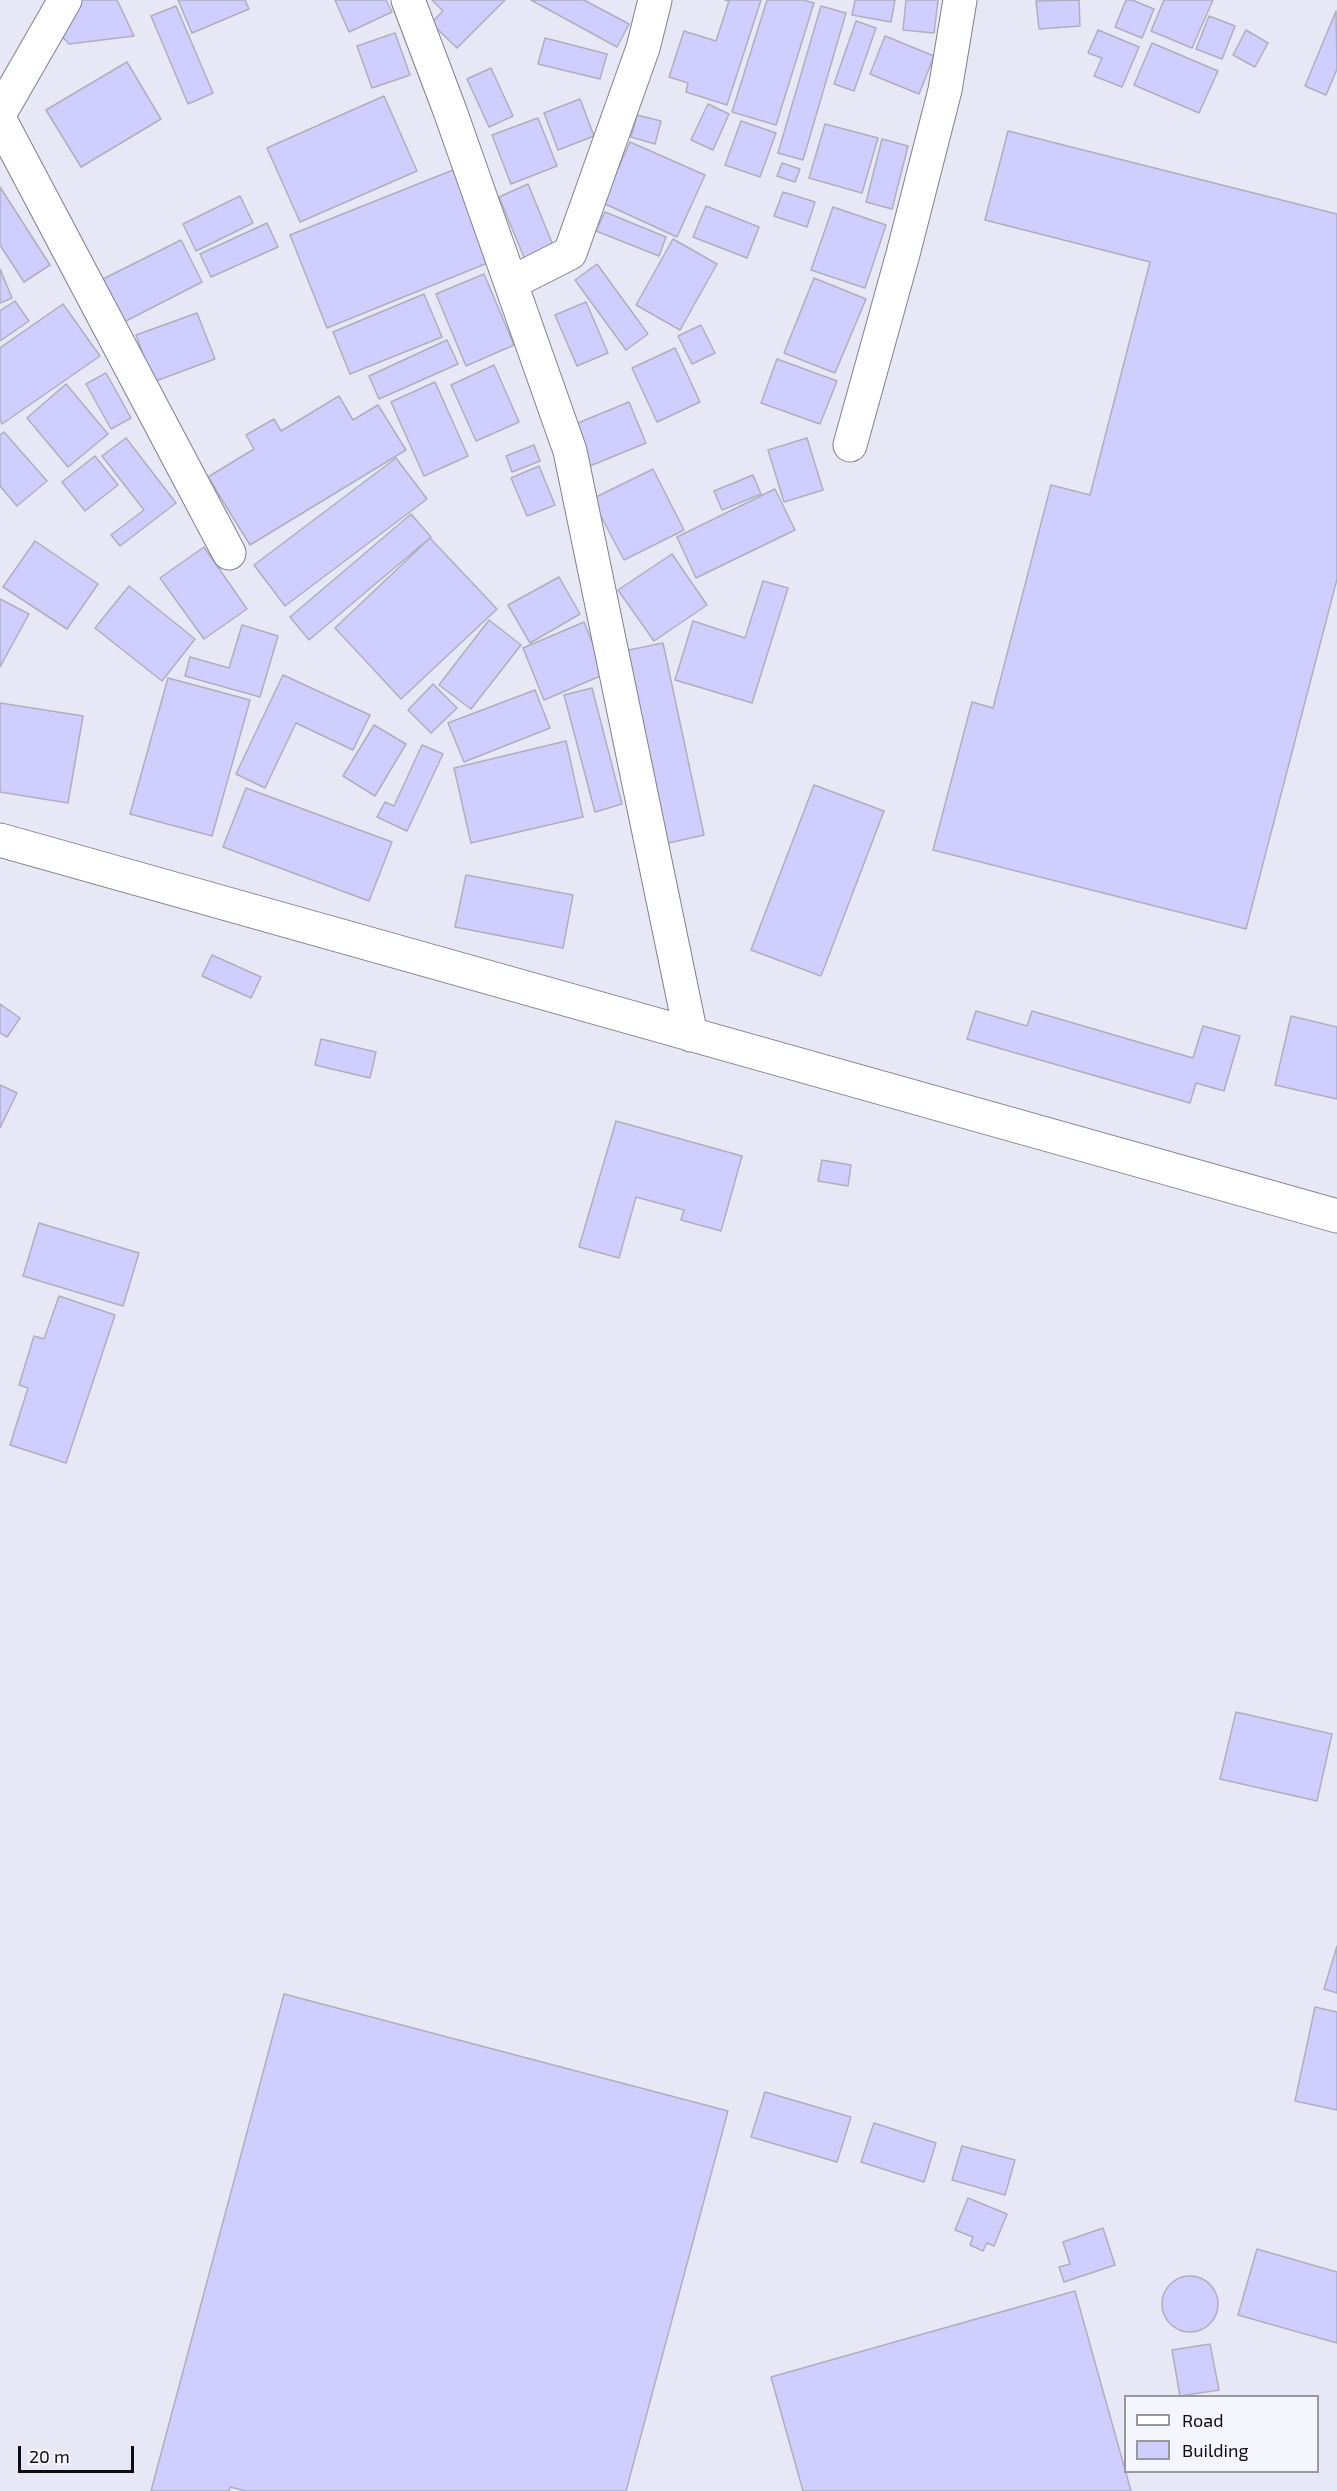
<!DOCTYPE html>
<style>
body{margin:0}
#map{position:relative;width:1337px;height:2491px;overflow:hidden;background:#e8e7f5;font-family:"Exo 2",sans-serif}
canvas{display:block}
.legend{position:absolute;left:1124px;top:2395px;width:195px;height:78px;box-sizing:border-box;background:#f5f5fd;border:2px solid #98989f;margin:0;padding:8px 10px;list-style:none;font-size:18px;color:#0d0d12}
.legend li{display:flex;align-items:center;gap:12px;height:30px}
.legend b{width:30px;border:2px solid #98989f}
.scale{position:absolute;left:18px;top:2446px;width:116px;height:27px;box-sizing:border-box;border:3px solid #0d0d12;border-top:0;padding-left:8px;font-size:18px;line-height:21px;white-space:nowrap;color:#0d0d12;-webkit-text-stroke:4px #f5f5fd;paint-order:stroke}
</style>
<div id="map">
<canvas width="1337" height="2491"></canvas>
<ul class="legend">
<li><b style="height:8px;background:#fff"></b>Road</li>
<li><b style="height:16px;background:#d0cefe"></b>Building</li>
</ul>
<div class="scale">20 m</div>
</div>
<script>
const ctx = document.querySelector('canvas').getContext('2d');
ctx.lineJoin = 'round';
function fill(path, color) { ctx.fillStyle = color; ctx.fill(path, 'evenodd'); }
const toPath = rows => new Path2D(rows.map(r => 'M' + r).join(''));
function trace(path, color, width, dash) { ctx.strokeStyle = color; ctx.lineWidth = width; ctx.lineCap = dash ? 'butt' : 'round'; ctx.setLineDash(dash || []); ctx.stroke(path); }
const building = toPath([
 [76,0,117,0,134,36,69,44,56,30,76,0],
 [178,0,245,0,249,9,192,33,178,0],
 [335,0,386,0,392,12,349,32,335,0],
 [432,0,505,0,457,48,431,23,443,11,432,0],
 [531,0,584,0,629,24,617,47,531,0],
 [725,0,761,0,727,105,686,92,688,83,669,77,684,31,716,41,729,1,725,0],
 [767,0,803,0,814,3,776,125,732,112,767,0],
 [855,0,895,0,891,22,852,15,855,0],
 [906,0,938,0,934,33,903,30,906,0],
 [1079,0,1080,26,1039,29,1036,1,1079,0],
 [1126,0,1132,0,1154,9,1142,38,1115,27,1126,0],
 [1164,0,1213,0,1192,48,1151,31,1164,0],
 [176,6,213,93,188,104,151,16,176,6],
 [821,6,846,13,803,160,778,153,821,6],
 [1336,11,1337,69,1326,95,1305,86,1336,11],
 [1209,16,1235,26,1222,59,1196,49,1209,16],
 [856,21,876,28,854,91,834,84,856,21],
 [1098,30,1139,47,1122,87,1094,76,1102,58,1088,53,1098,30],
 [1246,30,1268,43,1255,67,1233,55,1246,30],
 [395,33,410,75,372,88,357,46,395,33],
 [885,36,934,56,919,94,870,74,885,36],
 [545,38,607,54,600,79,538,64,545,38],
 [1152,43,1218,71,1199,113,1134,85,1152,43],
 [127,62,161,119,81,167,46,110,127,62],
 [491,68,513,116,489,127,467,79,491,68],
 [384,96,417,171,300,222,267,148,384,96],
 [580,99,594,136,558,150,544,113,580,99],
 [708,104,729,114,713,150,691,140,708,104],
 [637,115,661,121,655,144,631,137,637,115],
 [538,118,557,166,511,184,492,135,538,118],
 [741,121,776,133,760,177,725,165,741,121],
 [825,124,878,138,862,193,809,178,825,124],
 [1008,131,1337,214,1337,579,1246,929,933,850,972,702,993,708,1051,485,1090,495,1150,262,985,220,1008,131],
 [882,139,908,146,892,209,866,202,882,139],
 [630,142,705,175,677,237,603,203,630,142],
 [782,163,800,169,795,182,777,176,782,163],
 [453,170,490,262,327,328,290,235,453,170],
 [528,184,555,250,526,262,499,197,528,184],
 [0,187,50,265,24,282,0,245,0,187],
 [783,192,815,202,807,227,774,216,783,192],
 [240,196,253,223,196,251,183,224,240,196],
 [706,206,759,227,747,258,693,237,706,206],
 [833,207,886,225,865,288,811,270,833,207],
 [605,212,666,237,659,256,596,231,605,212],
 [267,223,278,247,211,277,200,254,267,223],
 [673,239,717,264,680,330,636,305,673,239],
 [181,240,202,282,124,322,103,279,181,240],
 [597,264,648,334,626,350,575,280,597,264],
 [0,269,12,298,0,303,0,269],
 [484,274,514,345,466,366,436,294,484,274],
 [814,278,866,299,835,373,784,353,814,278],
 [424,294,442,337,350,374,333,332,424,294],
 [15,301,29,321,0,341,0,311,15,301],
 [586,302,608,353,577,366,555,315,586,302],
 [63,304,100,356,2,424,0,420,0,348,63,304],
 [197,313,215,359,153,382,136,335,197,313],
 [701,325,715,353,692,364,678,336,701,325],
 [447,340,458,364,379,399,369,376,447,340],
 [675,348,700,402,657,422,632,368,675,348],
 [777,359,837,381,820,424,761,403,777,359],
 [494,365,519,422,476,441,451,385,494,365],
 [106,373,131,418,111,429,86,384,106,373],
 [435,382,468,456,424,476,391,402,435,382],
 [66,384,108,434,68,467,27,418,66,384],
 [339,396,353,420,378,405,406,450,250,545,208,477,254,449,246,435,274,419,281,431,339,396],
 [629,402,646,443,590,466,573,425,629,402],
 [4,432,47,481,17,506,0,486,0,435,4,432],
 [126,438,176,503,120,546,111,535,144,510,102,456,126,438],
 [807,438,823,490,784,502,768,450,807,438],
 [534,445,540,461,512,472,506,456,534,445],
 [95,456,118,485,85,511,62,482,95,456],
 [396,458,427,499,285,606,254,565,396,458],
 [539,466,555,505,527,516,511,478,539,466],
 [653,469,684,530,624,560,592,499,653,469],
 [753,475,761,494,722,510,714,491,753,475],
 [775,489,795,530,696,578,677,537,775,489],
 [411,514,431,537,309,640,290,617,411,514],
 [430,538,497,609,401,699,335,628,430,538],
 [35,541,98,584,67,629,3,587,35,541],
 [204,547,247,609,204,639,160,578,204,547],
 [672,554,707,605,654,641,618,590,672,554],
 [559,577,580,614,530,643,508,605,559,577],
 [763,581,788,588,752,703,675,680,693,621,745,638,763,581],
 [129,586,195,639,162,681,95,628,129,586],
 [0,599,29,614,0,667,0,599],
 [489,620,521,645,471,709,439,685,489,620],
 [584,622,605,674,544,700,523,648,584,622],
 [242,625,278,636,260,697,185,676,190,657,229,668,242,625],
 [663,643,704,835,664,844,624,651,663,643],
 [283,675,370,715,353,750,296,723,265,788,236,774,283,675],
 [168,678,250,700,212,836,130,814,168,678],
 [433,684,457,708,431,733,408,710,433,684],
 [592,688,622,804,595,812,564,695,592,688],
 [535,690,550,728,464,762,448,723,535,690],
 [0,703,83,716,68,803,0,792,0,703],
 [374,725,406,744,375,796,343,776,374,725],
 [566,741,583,817,471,843,454,768,566,741],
 [422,745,443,754,407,831,377,817,385,802,394,806,422,745],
 [814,785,884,811,821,976,751,950,814,785],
 [246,788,392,842,369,901,223,847,246,788],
 [466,875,573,895,563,948,455,927,466,875],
 [212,955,261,977,251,998,202,976,212,955],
 [0,1004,20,1018,7,1037,0,1033,0,1004],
 [976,1011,1027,1026,1032,1011,1193,1058,1203,1026,1240,1036,1224,1091,1196,1083,1190,1103,967,1039,976,1011],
 [1291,1016,1337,1027,1337,1099,1275,1085,1291,1016],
 [321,1039,376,1052,370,1078,315,1065,321,1039],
 [0,1085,17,1093,0,1128,0,1085],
 [616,1121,742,1156,721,1231,681,1220,684,1210,636,1197,619,1258,579,1247,616,1121],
 [822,1160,851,1165,848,1186,818,1181,822,1160],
 [39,1223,139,1253,123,1306,23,1276,39,1223],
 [59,1296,115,1315,66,1463,10,1445,28,1388,19,1385,34,1336,44,1339,59,1296],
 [1236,1712,1332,1734,1317,1801,1220,1779,1236,1712],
 [1337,1946,1337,1993,1324,1989,1337,1946],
 [284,1994,728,2111,626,2491,246,2491,230,2487,229,2491,151,2491,284,1994],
 [1315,2007,1337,2012,1337,2110,1295,2101,1315,2007],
 [765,2092,851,2117,837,2162,751,2137,765,2092],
 [874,2123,936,2143,924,2182,861,2162,874,2123],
 [962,2146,1015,2160,1005,2195,952,2180,962,2146],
 [968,2198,1007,2214,994,2246,987,2243,983,2251,970,2245,973,2237,955,2230,968,2198],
 [1103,2228,1115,2265,1064,2282,1059,2267,1070,2264,1063,2242,1103,2228],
 [1257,2249,1337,2272,1337,2343,1238,2315,1257,2249],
 '1162 2304a28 28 0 1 1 56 0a28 28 0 1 1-56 0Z',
 [1075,2291,1131,2491,803,2491,771,2377,1075,2291],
 [1210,2344,1219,2390,1180,2396,1172,2350,1210,2344]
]);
const street = toPath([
 [408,0,450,111,570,451,691,1035],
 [0,113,65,0],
 [0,120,229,553],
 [511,283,570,253,643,48,655,0],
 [850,445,903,254,945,90,960,0],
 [0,840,1337,1216]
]);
fill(building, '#d0cefe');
trace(building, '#afafbc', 1.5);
trace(street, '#81818d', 35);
trace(street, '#fff', 33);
</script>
